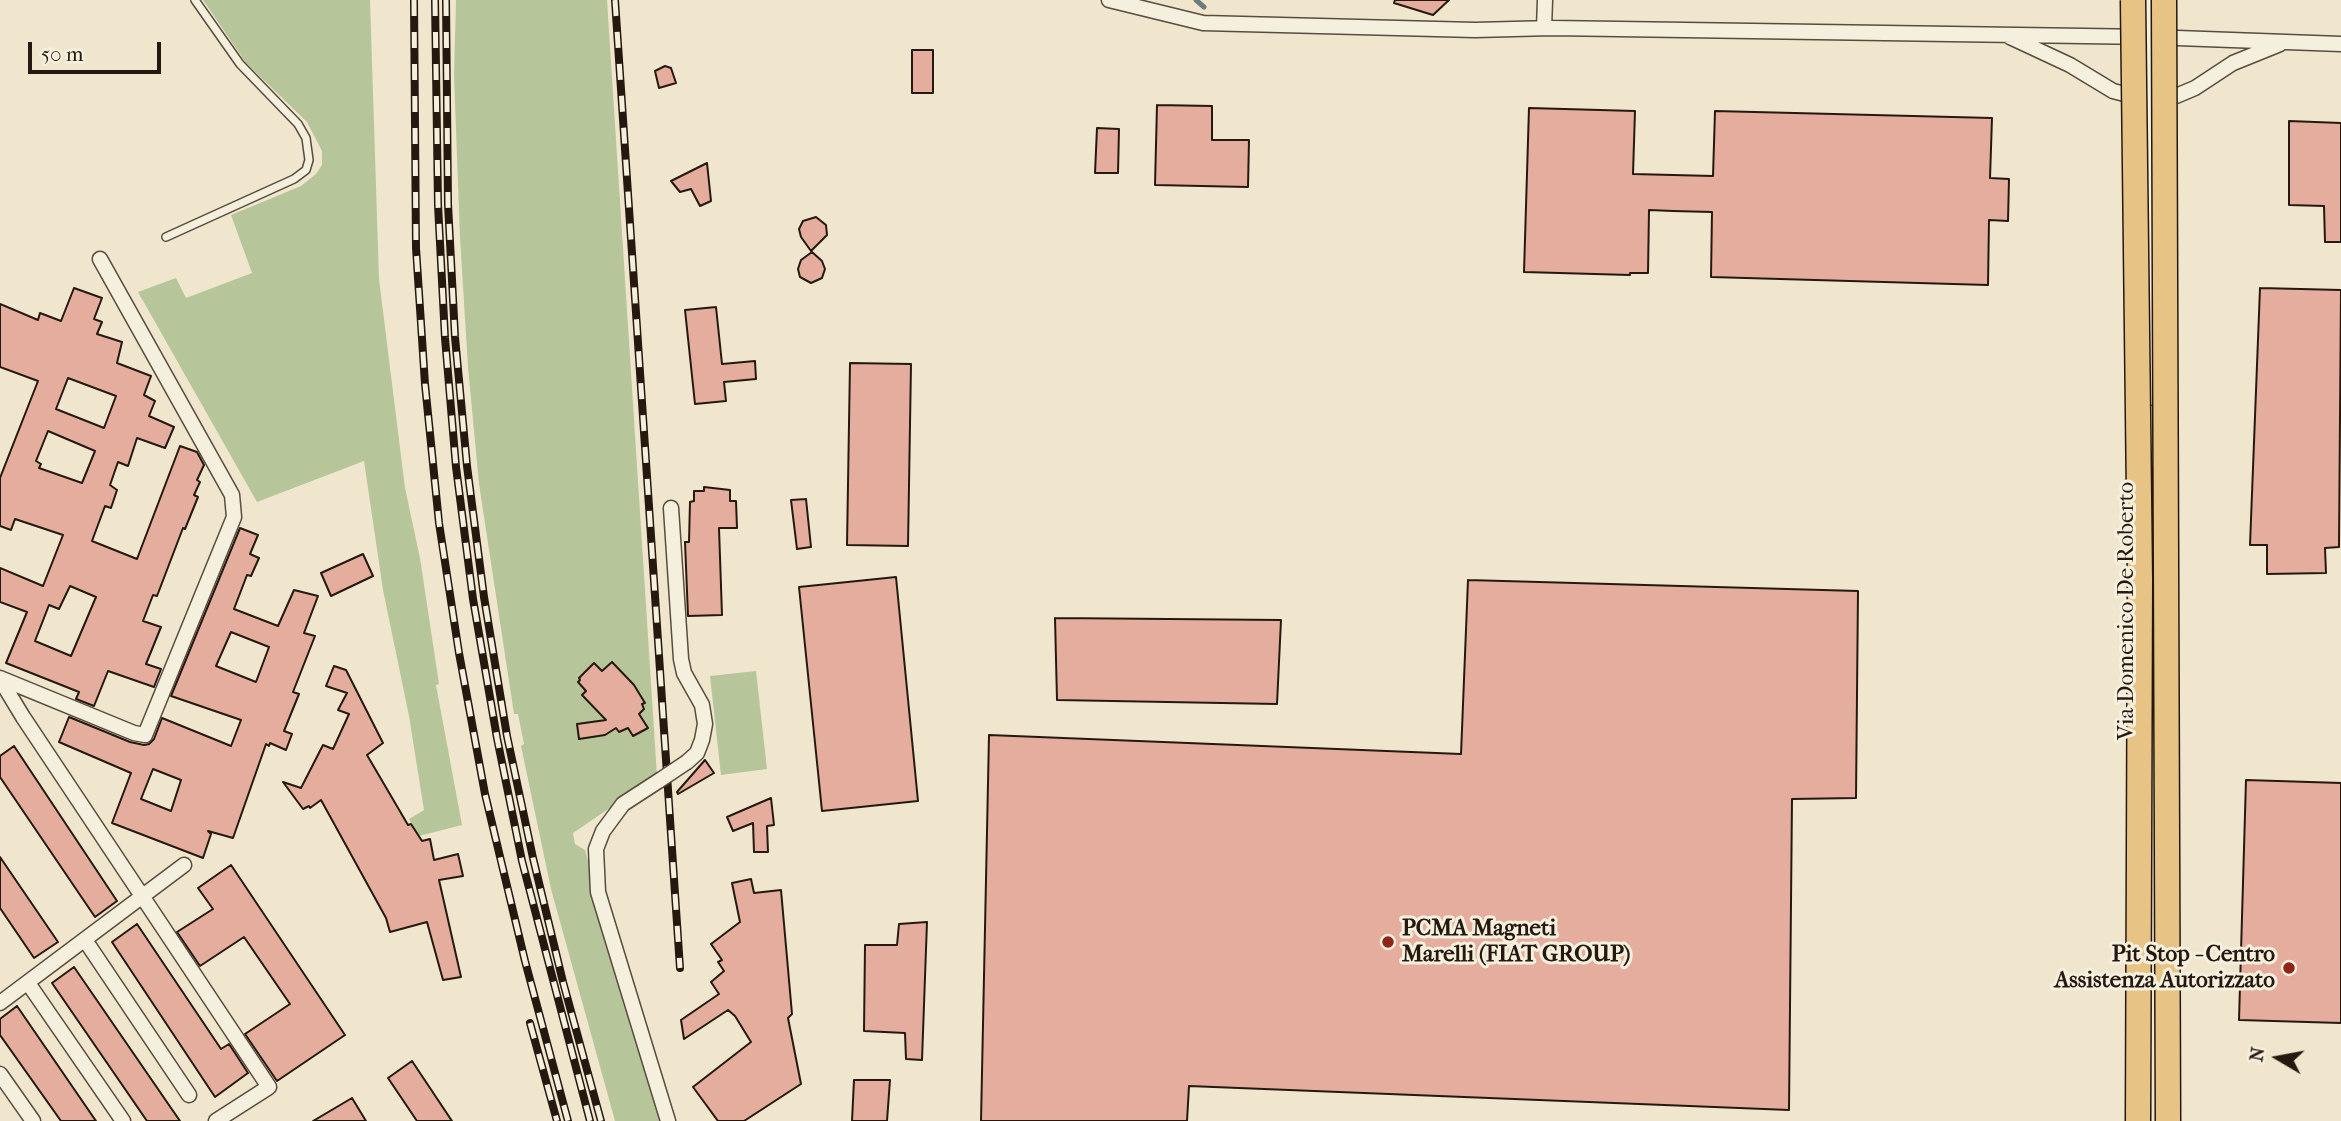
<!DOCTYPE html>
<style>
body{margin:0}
#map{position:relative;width:2341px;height:1121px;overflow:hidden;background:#f0e6cd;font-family:"IM FELL French Canon",serif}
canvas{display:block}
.north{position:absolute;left:2243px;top:1023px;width:70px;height:70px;-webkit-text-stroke:5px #f5efde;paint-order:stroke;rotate:280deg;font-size:19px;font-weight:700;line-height:28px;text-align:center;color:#25190f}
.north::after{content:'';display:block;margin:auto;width:24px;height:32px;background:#25190f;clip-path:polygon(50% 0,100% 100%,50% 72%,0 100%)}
.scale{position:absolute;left:28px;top:42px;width:133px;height:32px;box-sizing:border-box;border:4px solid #25190f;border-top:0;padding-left:9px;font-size:21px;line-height:24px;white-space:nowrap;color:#25190f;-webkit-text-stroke:5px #f5efde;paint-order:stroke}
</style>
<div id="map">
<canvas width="2341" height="1121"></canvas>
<div class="north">N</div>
<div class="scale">50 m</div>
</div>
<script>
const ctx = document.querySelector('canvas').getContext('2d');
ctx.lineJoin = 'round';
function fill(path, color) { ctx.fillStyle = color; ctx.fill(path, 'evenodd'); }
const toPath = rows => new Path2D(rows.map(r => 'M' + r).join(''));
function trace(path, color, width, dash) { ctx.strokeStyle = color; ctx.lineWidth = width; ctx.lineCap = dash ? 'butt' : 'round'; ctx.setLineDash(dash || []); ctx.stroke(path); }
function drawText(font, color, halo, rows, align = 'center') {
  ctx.font = font + ' "IM FELL French Canon",serif'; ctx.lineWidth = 6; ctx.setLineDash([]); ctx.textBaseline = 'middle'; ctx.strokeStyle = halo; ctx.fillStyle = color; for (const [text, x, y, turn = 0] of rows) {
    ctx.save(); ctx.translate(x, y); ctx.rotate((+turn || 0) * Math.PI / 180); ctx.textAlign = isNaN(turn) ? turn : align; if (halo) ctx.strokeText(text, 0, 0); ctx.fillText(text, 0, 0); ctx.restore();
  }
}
const green = toPath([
 [203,0,370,0,379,279,405,488,420,558,439,684,436,685,462,825,419,836,409,819,424,810,409,716,383,590,364,461,257,502,138,292,176,278,186,298,252,273,231,215,301,186,316,174,322,165,322,151,307,122,246,63],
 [456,0,607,0,657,776,573,833,575,844,585,850,661,1121,615,1121,551,889,521,746,524,744,518,714,514,714,479,484,468,367,460,238,454,75],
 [756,671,767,769,721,775,710,676]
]);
const stream = toPath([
 [1196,0,1204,7]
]);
const building = toPath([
 [1395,0,1449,0,1433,15,1394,3,1395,0],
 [912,50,933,50,933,93,912,93,912,50],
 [665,66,671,68,676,83,659,88,655,71,665,66],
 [1157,105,1212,106,1212,140,1249,140,1248,187,1155,185,1157,105],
 [1529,108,1635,111,1633,174,1713,176,1715,111,1992,118,1990,178,2009,179,2008,221,1989,220,1988,285,1711,277,1712,212,1673,211,1649,210,1648,273,1630,273,1630,275,1524,272,1529,108],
 [2289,121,2341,123,2341,242,2325,242,2324,206,2289,205,2289,121],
 [1097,128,1119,129,1118,173,1095,173,1097,128],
 [707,163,711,201,700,206,691,189,680,192,671,181,707,163],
 [816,217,826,225,827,235,811,251,801,237,799,229,803,221,816,217],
 [812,252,822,261,825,269,822,278,811,283,800,277,798,269,801,260,812,252],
 [74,288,102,298,94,319,102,322,97,334,122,342,117,363,151,376,144,395,155,401,149,416,174,427,165,448,137,438,128,466,118,462,110,485,117,490,111,508,105,506,92,541,137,559,180,446,197,452,204,465,197,480,200,482,194,495,198,497,185,529,183,528,157,596,153,595,143,621,161,627,146,664,161,669,154,687,108,671,94,706,76,699,79,692,6,663,27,612,0,602,0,568,43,586,63,535,15,519,11,530,0,526,0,478,38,381,0,367,0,304,38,320,40,313,61,321,74,288],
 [68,378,116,396,104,428,56,409,68,378],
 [48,431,95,451,82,483,39,468,41,464,36,461,48,431],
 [70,586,96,597,71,656,35,641,49,605,59,609,70,586],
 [2260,288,2341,290,2339,547,2325,548,2326,573,2267,574,2267,545,2250,545,2260,288],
 [716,307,722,364,755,361,756,379,724,382,726,401,695,404,685,310,716,307],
 [850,363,911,364,908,546,847,545,850,363],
 [704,487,730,490,730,501,736,501,737,528,719,528,722,615,688,616,685,542,689,542,690,502,694,501,694,491,704,491,704,487],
 [806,499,811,547,797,549,791,500,806,499],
 [240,528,258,535,250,554,259,558,251,576,247,575,234,609,278,626,294,590,318,596,304,633,315,636,293,692,299,694,284,731,292,734,286,750,270,743,269,746,266,744,233,838,208,831,211,834,203,858,112,823,131,773,59,742,69,717,130,742,144,745,149,744,154,739,162,718,231,746,241,720,171,696,240,528],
 [231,632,269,647,256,682,216,666,231,632],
 [153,769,181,780,171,811,141,799,153,769],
 [363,554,373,576,331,596,321,573,363,554],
 [896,577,918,801,822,811,799,587,896,577],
 [1468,580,1858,591,1856,798,1792,799,1789,1110,1189,1086,1187,1121,981,1121,989,735,1461,754,1468,580],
 [1055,618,1281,620,1277,704,1057,700,1055,618],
 [612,662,634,685,645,703,642,704,644,709,639,714,648,728,633,736,628,728,619,732,616,728,605,735,579,739,577,724,606,720,582,695,586,691,578,682,580,680,579,678,594,663,602,671,612,662],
 [334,666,346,670,383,743,367,755,408,825,411,824,422,841,430,839,434,860,458,854,463,876,439,880,461,977,443,980,427,922,390,932,386,918,321,800,310,808,309,806,303,809,283,782,301,788,323,745,333,749,349,714,338,710,347,693,326,686,334,666],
 [14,746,117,901,95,917,0,777,0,756,14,746],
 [705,760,714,773,678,794,677,792,705,760],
 [2246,780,2341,783,2341,1023,2239,1020,2246,780],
 [771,798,774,825,767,826,768,852,754,852,753,823,733,831,727,817,771,798],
 [0,857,58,942,34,958,0,908,0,857],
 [231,865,345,1035,277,1081,245,1034,290,1004,244,937,200,966,177,932,213,909,198,888,231,865],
 [751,879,754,893,781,890,792,1014,788,1018,801,1084,744,1121,718,1121,693,1087,751,1042,735,1016,728,1010,684,1039,681,1020,719,994,711,982,724,971,718,962,722,960,711,944,740,922,732,883,751,879],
 [927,922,922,1060,906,1059,905,1033,864,1031,865,945,897,945,899,924,927,922],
 [137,924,221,1049,229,1044,248,1073,215,1097,112,942,137,924],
 [74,967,180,1121,147,1121,52,983,74,967],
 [17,1006,96,1121,61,1121,0,1035,0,1019,17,1006],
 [412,1061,452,1121,417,1121,388,1078,412,1061],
 [854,1080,890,1080,887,1121,852,1121,854,1080],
 [352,1098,366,1121,313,1121,352,1098]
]);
const service = toPath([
 [166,237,294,179,306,170,309,160,306,138,298,124,240,64,195,0]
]);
const minor = toPath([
 [1109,0,1203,23,1475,30,1552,28,2150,37,2341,44],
 [2150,0,2150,398],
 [1544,28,1545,0],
 [2010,37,2070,65,2113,91,2140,98],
 [2160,99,2176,96,2195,88,2233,63,2280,44],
 [671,508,681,659,684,673,702,705,705,724,702,740,697,753,687,762],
 [0,678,134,733,145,735,234,517,232,495,100,259],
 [0,679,23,717,269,1087,216,1121],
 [660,780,623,804,603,831,596,849,598,892,668,1121],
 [85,940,189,1095],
 [28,983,123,1121],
 [0,1003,184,865],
 [0,1074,33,1121]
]);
const rail = toPath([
 [414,0,416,248,425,384,439,523,459,653,485,794,525,961,568,1121],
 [435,0,438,205,445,338,456,467,473,599,497,738,522,861,590,1121],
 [446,0,448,204,455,337,467,466,484,597,507,736,533,858,563,982,601,1121],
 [615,0,680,968],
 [530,1023,557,1121]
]);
const minorBridge = toPath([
 [660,780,687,762]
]);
const trunkBridge = toPath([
 [2133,0,2140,579,2138,1121],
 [2164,0,2168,1121]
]);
const markers = [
 [1388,942,7,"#8f2418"],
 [2289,968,7,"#8f2418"]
];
const streetNames = [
 ["Via Domenico De Roberto",2127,611,-90]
];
const poiNames = [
 ["PCMA Magneti",1402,929],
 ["Marelli (FIAT GROUP)",1402,955],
 ["Pit Stop - Centro",2275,955,"right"],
 ["Assistenza Autorizzato",2275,981,"right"]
];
fill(green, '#b7c69a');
trace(stream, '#6f7b7b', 5);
fill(building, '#e4ad9d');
trace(building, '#25190f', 2);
trace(service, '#584c3e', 10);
trace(minor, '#584c3e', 17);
trace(service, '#f5efde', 7);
trace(minor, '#f5efde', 14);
trace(rail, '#25190f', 8);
trace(rail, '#f5efde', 5, [16]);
trace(minorBridge, '#584c3e', 17, []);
trace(trunkBridge, '#25190f', 27, []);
trace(minorBridge, '#f5efde', 14);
trace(trunkBridge, '#e8c386', 24);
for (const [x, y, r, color] of markers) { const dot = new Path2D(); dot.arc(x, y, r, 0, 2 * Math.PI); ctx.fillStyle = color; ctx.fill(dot); trace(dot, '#f5efde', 2.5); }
drawText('23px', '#25190f', '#f5efde', streetNames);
drawText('bold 23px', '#25190f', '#f5efde', poiNames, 'left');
</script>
